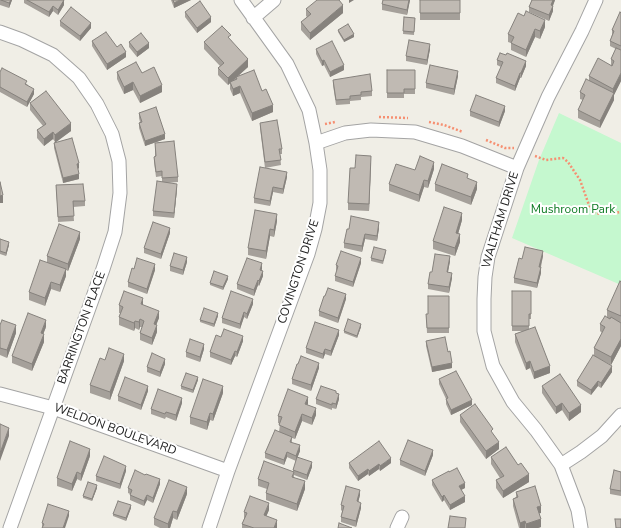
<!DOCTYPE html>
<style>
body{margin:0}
canvas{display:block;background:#f0eee6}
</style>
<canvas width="621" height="528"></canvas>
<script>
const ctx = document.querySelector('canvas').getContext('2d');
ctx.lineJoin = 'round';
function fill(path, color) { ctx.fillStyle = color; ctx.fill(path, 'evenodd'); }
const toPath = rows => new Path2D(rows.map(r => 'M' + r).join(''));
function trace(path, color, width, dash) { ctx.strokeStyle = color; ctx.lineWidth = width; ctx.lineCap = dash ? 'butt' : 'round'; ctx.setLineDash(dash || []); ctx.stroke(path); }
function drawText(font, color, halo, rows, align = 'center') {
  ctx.font = font + ' "Nunito Sans",sans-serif'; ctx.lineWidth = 4; ctx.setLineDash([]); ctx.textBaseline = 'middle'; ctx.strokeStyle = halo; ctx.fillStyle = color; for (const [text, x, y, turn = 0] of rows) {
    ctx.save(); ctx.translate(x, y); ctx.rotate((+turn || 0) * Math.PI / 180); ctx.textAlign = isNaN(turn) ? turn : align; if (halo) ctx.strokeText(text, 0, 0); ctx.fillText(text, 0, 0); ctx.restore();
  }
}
const park = toPath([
 [559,113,621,143,621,285,512,238,539,160]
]);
const path = toPath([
 [379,117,408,118],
 [429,122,444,125,463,132],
 [325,124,335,122],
 [486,140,505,148,514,148],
 [535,156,546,160,563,158,568,162,580,180,590,208,595,213,601,214,621,212]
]);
const street = toPath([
 [253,18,274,0],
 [0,32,22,40,53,55,79,78,97,104,112,134,119,161,120,193,115,232,103,269,10,528],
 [316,143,345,133,371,130,415,132,462,146,517,168],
 [0,394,53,408,228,471],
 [561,465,581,452,602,436,621,415],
 [209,528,228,471,308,254,315,229,320,203,320,170,316,143,309,110,287,64,241,0],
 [397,528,402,517],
 [581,528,578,510,561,465,536,430,513,402,493,366,484,331,484,299,485,277,488,257,517,168,548,97,582,31,596,0]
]);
const wall = toPath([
 [0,0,12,0,9,8,0,5],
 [24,0,64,0,64,5,58,15,53,11,49,17,24,3],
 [171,0,191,0,174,8],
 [383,0,410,0,407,15,382,10,382,4],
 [420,0,460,0,460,20,420,20],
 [532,0,555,0,553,6,553,11,549,21,529,12,529,7],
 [306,9,343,13,310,40,301,30,301,22,307,17,306,16],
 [185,12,211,22,197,33,185,17],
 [621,13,621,81,614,95,614,100,600,128,578,118,578,110,583,100,580,99,580,92,589,80,589,76,611,65,611,59,616,49,610,46,610,41,612,35,612,30],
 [404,17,415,18,414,35,403,34],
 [60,21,91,28,80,41,60,26],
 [545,27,540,39,535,37,526,57,511,50,511,43,508,42,508,34],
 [338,30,354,37,344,42,338,32],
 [231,40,248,67,237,77,262,91,273,112,252,121,240,93,233,96,230,89,230,83,228,85,218,75,218,68,220,66,204,49,204,42],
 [92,41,117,47,126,57,107,70,92,46],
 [129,42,149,48,137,57,129,47],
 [316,49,344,70,330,77,324,65,322,66,316,54],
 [430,49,427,65,406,61,406,56],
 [506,55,526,66,521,78,520,78,515,91,496,83,496,78,501,67,497,65,497,60],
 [387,70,415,70,415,94,404,94,404,98,387,98],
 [0,72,27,84,34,94,27,107,0,92],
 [117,72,142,73,162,92,140,103,133,90,124,94,117,79],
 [458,76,454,95,426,88,426,83],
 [333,80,372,91,372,96,361,97,361,100,350,101,350,104,336,105,333,85],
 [30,103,71,131,55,142,79,168,78,169,79,179,63,183,54,148,54,143,55,142,53,139,44,146,37,138,37,130,43,126,30,110],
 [470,111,505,111,499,127,470,116],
 [139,113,165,139,145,146,139,128,139,123,140,122,139,118],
 [260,123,282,149,282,154,280,154,281,165,265,168,260,128],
 [155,143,178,177,178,182,167,183,177,189,174,218,153,216,153,211,162,182,162,176,156,177,154,162,154,157,155,156],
 [371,163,369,211,348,210,348,203,355,168],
 [434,169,428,188,424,187,419,202,389,191,389,184,415,170],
 [287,177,283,194,273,192,270,206,254,203,254,198],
 [468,179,477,189,471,205,435,191,435,184],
 [56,185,85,201,85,206,73,207,74,221,58,222],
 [462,220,458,234,460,242,455,256,433,249,433,241],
 [277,221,274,237,270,236,266,259,248,255,248,248],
 [379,228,377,241,365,239,362,252,344,248,344,243,349,229],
 [170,233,161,259,144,253,144,248],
 [0,239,9,245,6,256,0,254],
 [80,239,68,271,66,270,66,276,60,292,51,289,45,306,29,300,29,292,47,262,47,256],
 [386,252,383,264,371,261,371,258],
 [543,256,541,267,541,273,537,288,514,283,514,278,522,259],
 [450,261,448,272,452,278,449,293,428,289,428,284,432,272],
 [187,262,183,275,170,271,170,266],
 [361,263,353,287,335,281,335,276,337,271,336,270,336,265],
 [134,269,155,270,147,294,128,287,128,282],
 [262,269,261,271,263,276,259,286,258,285,254,296,237,289,237,284],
 [228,279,223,290,210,285,210,283],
 [621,282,621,346,611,365,596,357,612,372,601,388,598,386,591,395,577,386,577,381,594,355,594,348,602,333,600,331,600,324,607,317,607,310],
 [512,291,531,291,531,319,529,319,529,329,550,373,534,379,530,368,526,370,515,342,515,334,523,331,512,331],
 [325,296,346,299,338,323,319,316,319,311],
 [449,296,449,333,427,333,426,314,428,314],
 [253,304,247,319,244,317,240,329,222,323,222,318],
 [119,305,143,305,159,318,156,324,157,332,152,345,140,340,140,333,142,327,140,327,139,330,135,328,134,331,119,325,119,317,120,313,119,313],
 [218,316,214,327,200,322,200,320],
 [0,325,16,333,7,358,0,355],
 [46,327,43,334,44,342,32,371,12,363,12,356],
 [361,327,357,338,344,333,344,331],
 [339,335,331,356,325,354,323,359,306,353,306,348],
 [221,337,243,341,237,357,235,356,231,365,210,357,210,352],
 [426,341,448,352,452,368,432,372,426,346],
 [204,349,200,362,186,357,186,352],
 [105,360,124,361,110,400,90,393,90,385],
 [165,364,160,377,147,372,147,367],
 [298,364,319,368,311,391,292,384,292,379],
 [439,379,472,405,451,415,446,404,446,399,439,384],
 [198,380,193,393,181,389,181,386],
 [542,386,581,412,569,421,562,410,556,414,542,393],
 [148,391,141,410,118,401,118,396],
 [223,393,213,421,210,420,207,430,190,424,190,417],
 [336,393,339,399,336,409,332,408,332,410,316,404,316,399],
 [182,403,176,421,166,417,165,419,151,414,151,409],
 [308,404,307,405,316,415,312,425,302,421,295,439,292,438,292,443,300,451,296,461,287,457,284,465,265,458,265,453,279,432,280,424,278,423,278,416],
 [460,415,493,434,499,449,486,459,460,422],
 [433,455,425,476,400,465,400,460],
 [90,456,81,481,77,479,72,491,57,486,57,478],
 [491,457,529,482,503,498,496,488,496,480,500,478,491,464],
 [349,463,391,463,380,471,379,469,369,476,368,474,358,481,349,468],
 [312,467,307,480,294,475,294,477,305,489,297,511,266,500,266,493,267,489,258,486,258,479,293,472,293,470],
 [126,471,120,489,96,481,96,476],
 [621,472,621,496,610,494,610,489],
 [432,480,465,488,461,490,465,502,450,510,444,500,442,502,432,485],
 [160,484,153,503,147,500,144,506,130,500,130,494,128,493,128,488],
 [97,488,92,501,83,498,83,496],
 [516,492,541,513,539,513,541,527,538,528,519,528,513,506,513,499,516,497],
 [187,494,177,520,173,518,170,528,160,528,154,525,154,518],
 [360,495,358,502,361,508,356,527,341,522,341,517,342,511,341,510,341,505],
 [131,508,126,521,113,516,113,514],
 [269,510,266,516,277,527,277,528,242,528,242,524,244,519,244,512],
 [69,516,42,528,42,523]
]);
const shadedWall = toPath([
 [11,0,12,0,9,8,9,3],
 [64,0,64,5,58,15,58,10],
 [180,0,191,0,174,8,174,3],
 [349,0,354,0,349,3],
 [409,0,410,0,407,15,407,10],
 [553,0,555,0,551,10,551,5],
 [343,5,343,13,310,40,310,33],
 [53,6,53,11,49,17,49,12],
 [553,6,553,11,549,21,549,15],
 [211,17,211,22,197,33,197,28],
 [545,20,545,27,540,39,540,31],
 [91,23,91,28,80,41,80,36],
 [535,29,535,37,526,57,526,50],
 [354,34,354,37,344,42,344,40],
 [149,43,149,48,137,57,137,52],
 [430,44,430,49,427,65,427,60],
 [126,52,126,57,107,70,107,64],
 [248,59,248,67,228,85,228,78],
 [324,60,324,65,322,66,322,61],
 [526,61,526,66,521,78,521,73],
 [344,65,344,70,330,77,330,72],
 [458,71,458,76,454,95,454,89],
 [520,73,520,78,515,91,515,86],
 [621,73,621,81,614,95,614,100,600,128,600,121,613,94,613,89],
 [133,82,133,90,124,94,124,87],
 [162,85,162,92,140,103,140,96],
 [240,86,240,93,233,96,233,89],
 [34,89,34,94,27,107,27,102],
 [273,105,273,112,252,121,252,113],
 [505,106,505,111,499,127,499,122],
 [71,123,71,131,55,143,55,135],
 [53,132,53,139,44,146,44,139],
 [165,134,165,139,145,146,145,141],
 [371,156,371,163,369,211,369,204],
 [434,162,434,169,428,188,428,181],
 [79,163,79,168,77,169,77,164],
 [287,172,287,177,283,194,283,189],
 [79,174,79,179,63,183,63,178],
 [424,180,424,187,419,202,419,195],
 [477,182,477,189,471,205,471,197],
 [177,184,177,189,174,218,174,213],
 [273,187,273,192,270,206,270,201],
 [3,195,3,203,0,203,0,196],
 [462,213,462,220,456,241,456,233],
 [277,214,277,221,274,237,274,230],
 [379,222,379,228,377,241,377,236],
 [170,228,170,233,161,259,161,254],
 [270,229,270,236,266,259,266,251],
 [80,232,80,239,68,271,68,264],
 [365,234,365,239,362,252,362,246],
 [460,234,460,242,455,256,455,248],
 [9,242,9,245,6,256,6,253],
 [543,251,543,256,539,272,539,267],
 [450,256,450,261,447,277,447,272],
 [187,257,187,262,183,275,183,270],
 [361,258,361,263,353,287,353,282],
 [262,263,262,269,260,275,260,270],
 [155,264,155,270,147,294,147,289],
 [541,267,541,273,537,288,537,283],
 [66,269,66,276,60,292,60,285],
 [263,271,263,276,259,286,259,281],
 [452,273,452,278,449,293,449,287],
 [228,276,228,279,223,290,223,287],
 [258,280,258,285,254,296,254,290],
 [51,282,51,289,45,306,45,298],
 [346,294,346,299,338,323,338,318],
 [143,298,143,306,141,304],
 [253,299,253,304,247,319,247,314],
 [159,311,159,318,154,331,154,324],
 [244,312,244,317,240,329,240,324],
 [218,313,218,316,214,327,214,324],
 [140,319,140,327,139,330,139,322],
 [46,320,46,327,41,340,41,333],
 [135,321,135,328,134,331,134,323],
 [361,324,361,327,357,338,357,336],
 [16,325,16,333,7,358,7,350],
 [157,325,157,332,152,345,152,338],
 [339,330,339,335,331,356,331,351],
 [44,334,44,342,32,371,32,364],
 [243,336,243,341,237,357,237,352],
 [621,339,621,346,611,365,611,357],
 [204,344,204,349,200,362,200,357],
 [325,349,325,354,323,359,323,354],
 [235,351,235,356,231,365,231,360],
 [124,354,124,361,110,400,110,392],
 [165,359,165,364,160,377,160,372],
 [530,361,530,368,526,370,526,363],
 [319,363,319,368,311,391,311,385],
 [452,363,452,368,432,372,432,367],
 [550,366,550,373,534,379,534,372],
 [612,366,612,372,601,388,601,383],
 [198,377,198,380,193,393,193,390],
 [598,381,598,386,591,395,591,390],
 [148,386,148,391,141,410,141,405],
 [223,386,223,393,213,421,213,414],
 [339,394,339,399,336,409,336,404],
 [308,397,308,404,305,411,305,404],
 [182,398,182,403,176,421,176,415],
 [472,400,472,405,451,415,451,410],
 [562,403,562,410,556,414,556,407],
 [581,405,581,412,569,421,569,413],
 [316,408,316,415,312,425,312,418],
 [210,413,210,420,207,430,207,422],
 [302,414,302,421,295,439,295,432],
 [9,428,9,436,0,461,0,453],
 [499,442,499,449,486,459,486,451],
 [300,445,300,451,296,461,296,456],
 [90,449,90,456,81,481,81,474],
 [433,450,433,455,425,476,425,471],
 [287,452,287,457,284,465,284,460],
 [391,458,391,463,380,471,380,466],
 [312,462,312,467,307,480,307,475],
 [379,464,379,469,369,476,369,471],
 [126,466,126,471,120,489,120,484],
 [368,469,368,474,358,481,358,476],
 [77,472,77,479,72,491,72,484],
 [529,474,529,482,503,498,503,491],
 [160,479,160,484,153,503,153,498],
 [305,481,305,489,297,511,297,504],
 [465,483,465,488,459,491,459,486],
 [97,485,97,488,92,501,92,499],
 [187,487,187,494,177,520,177,512],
 [360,490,360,495,357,507,357,501],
 [147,495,147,500,144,506,144,501],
 [444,495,444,500,442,502,442,497],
 [465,496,465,502,450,510,450,505],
 [269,503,269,510,264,522,264,515],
 [361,503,361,508,356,527,356,521],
 [131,505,131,508,126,521,126,518],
 [541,506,541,513,537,514,537,507],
 [69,511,69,516,65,528,63,528],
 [173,511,173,518,170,528,168,528,168,524],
 [541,519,541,527,538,528,526,528,526,524],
 [277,520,277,528,274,528],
 [525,521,525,528,520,528,520,523]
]);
const building = toPath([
 [1,0,11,0,9,3,1,0],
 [27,0,64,0,58,10,53,6,49,12,27,0],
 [173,0,180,0,174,3,173,0],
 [317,0,339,0,343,5,310,33,301,22,311,14,306,9,317,0],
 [383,0,409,0,407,10,382,4,383,0],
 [420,0,460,0,460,13,420,13,420,0],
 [532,0,553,0,551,5,553,6,549,15,529,7,532,0],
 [200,1,211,17,197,28,185,12,200,1],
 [71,7,91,23,80,36,60,21,71,7],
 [526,11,545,20,540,31,535,29,526,50,511,43,514,37,508,34,518,13,524,16,526,11],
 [620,12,621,13,621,46,610,41,614,31,612,30,620,12],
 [404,17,415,18,414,32,403,31,404,17],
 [348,24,354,34,344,40,338,30,348,24],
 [222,26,231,35,228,37,248,59,228,78,218,68,224,63,204,42,222,26],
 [106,32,117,47,121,44,126,52,107,64,92,41,106,32],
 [141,33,149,43,137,52,129,42,141,33],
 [409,40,430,44,427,60,406,56,409,40],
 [332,41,344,65,330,72,324,60,322,61,316,49,332,41],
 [616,48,621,50,621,73,613,89,589,76,598,58,612,66,614,61,611,59,616,48],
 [500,53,506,55,507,53,526,61,521,73,520,73,515,86,496,78,503,62,497,60,500,53],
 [136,62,142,73,154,67,162,85,140,96,133,82,124,87,117,72,136,62],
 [430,65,458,71,454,89,426,83,430,65],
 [2,68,27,81,25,84,34,89,27,102,0,87,0,72,2,68],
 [254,70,262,91,266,89,273,105,252,113,240,86,233,89,230,82,237,79,236,77,254,70],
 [387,70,415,70,415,89,404,89,404,93,387,93,387,70],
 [370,74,372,91,361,92,361,95,350,96,350,99,336,100,333,80,370,74],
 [586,79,614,93,600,121,578,110,585,95,580,92,586,79],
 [46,91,71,123,55,135,53,132,44,139,37,130,46,124,30,103,46,91],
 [476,95,505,106,499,122,470,111,476,95],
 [156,107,165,134,145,141,139,123,142,122,139,113,156,107],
 [277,120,282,149,279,149,281,160,265,162,260,123,277,120],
 [72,138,79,163,77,164,79,174,63,178,54,143,72,138],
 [174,141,178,177,162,178,162,171,156,172,154,157,156,156,155,143,174,141],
 [356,155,371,156,369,204,348,203,350,168,355,168,356,155],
 [420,156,434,162,428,181,424,180,419,195,389,184,396,164,415,170,420,156],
 [442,164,468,174,467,178,477,182,471,197,435,184,442,164],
 [260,167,287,172,283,189,273,187,270,201,254,198,260,167],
 [157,181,177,184,174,213,153,211,157,181],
 [0,182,3,195,0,196,0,182],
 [83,184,85,201,73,201,74,216,58,217,56,185,83,184],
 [444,207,462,213,456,233,460,234,455,248,433,241,444,207],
 [255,210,277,214,274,230,270,229,266,251,248,248,255,210],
 [351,216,379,222,377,236,365,234,362,246,344,243,347,229,349,229,351,216],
 [153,222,170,228,161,254,144,248,153,222],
 [59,224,80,232,68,264,47,256,59,224],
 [0,239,9,242,6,253,0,251,0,239],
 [374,247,386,250,383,261,371,258,374,247],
 [525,247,543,251,539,267,541,267,537,283,514,278,519,258,522,259,525,247],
 [341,251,361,258,353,282,335,276,338,266,336,265,341,251],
 [174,253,187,257,183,270,170,266,174,253],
 [435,254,450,256,447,272,452,273,449,287,428,284,430,272,432,272,435,254],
 [137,258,155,264,147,289,128,282,132,268,134,269,137,258],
 [247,258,262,263,260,270,263,271,259,281,258,280,254,290,237,284,247,258],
 [40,260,66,269,60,285,51,282,45,298,29,292,40,260],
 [214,271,228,276,223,287,210,283,214,271],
 [620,281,621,282,621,316,607,310,620,281],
 [328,288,346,294,338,318,319,311,324,296,325,296,328,288],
 [124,291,143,298,141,304,159,311,154,324,157,325,152,338,140,333,144,321,140,319,139,322,135,321,134,323,119,317,123,307,119,305,124,291],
 [231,291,253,299,247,314,244,312,240,324,222,318,231,291],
 [512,291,531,291,531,314,529,314,529,326,512,326,512,291],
 [428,296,449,296,449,328,427,328,426,314,428,314,428,296],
 [204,308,218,313,214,324,200,320,204,308],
 [28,313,46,320,41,333,44,334,32,364,12,356,28,313],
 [605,316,610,319,611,317,621,323,621,339,611,357,594,348,605,327,600,324,605,316],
 [348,319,361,324,357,336,344,331,348,319],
 [2,320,16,325,7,350,0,348,0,325,2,320],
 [315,322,339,330,331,351,325,349,323,354,306,348,315,322],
 [535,327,550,366,534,372,530,361,526,363,515,334,535,327],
 [224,329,243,336,237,352,235,351,231,360,210,352,216,335,221,337,224,329],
 [445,337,448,352,450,351,452,363,432,367,426,341,445,337],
 [190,339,204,344,200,357,186,352,190,339],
 [109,348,124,354,110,392,90,385,100,358,105,360,109,348],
 [152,353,165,359,160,372,147,367,152,353],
 [593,355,612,366,601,383,598,381,591,390,577,381,593,355],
 [301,356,319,363,311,385,292,379,297,364,298,364,301,356],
 [456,371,472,400,451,410,446,399,448,398,439,379,456,371],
 [186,373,198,377,193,390,181,386,186,373],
 [560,374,581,405,569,413,562,403,556,407,542,386,560,374],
 [125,377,148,386,141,405,118,396,125,377],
 [203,379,223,386,213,414,210,413,207,422,190,417,203,379],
 [321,386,336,391,336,393,339,394,336,404,332,403,332,405,316,399,321,386],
 [158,389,182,398,176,415,166,412,165,414,151,409,158,389],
 [288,389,308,397,305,404,316,408,312,418,302,414,295,432,279,425,282,417,278,416,288,389],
 [475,404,493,429,491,431,499,442,486,451,460,415,475,404],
 [0,424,9,428,0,453,0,424],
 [275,430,292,437,290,442,300,445,296,456,287,452,284,460,265,453,275,430],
 [408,440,433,450,425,471,400,460,408,440],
 [70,441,90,449,81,474,77,472,72,484,57,478,70,441],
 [379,441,391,458,380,466,379,464,369,471,368,469,358,476,349,463,379,441],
 [506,447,518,465,521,463,529,474,503,491,496,480,504,476,491,457,506,447],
 [104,456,126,466,120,484,96,476,104,456],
 [297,457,312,462,307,475,293,470,297,457],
 [264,461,294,472,292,477,305,481,297,504,266,493,269,483,258,479,264,461],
 [457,468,465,483,459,486,465,496,450,505,444,495,442,497,432,480,449,471,449,472,457,468],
 [135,470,145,475,146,474,160,479,153,498,147,495,144,501,130,495,132,490,128,488,135,470],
 [614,470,621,472,621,491,610,489,614,470],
 [169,480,187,487,177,512,173,511,168,524,154,518,169,480],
 [88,482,97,485,92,499,83,496,88,482],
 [346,486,360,490,357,501,361,503,356,521,341,517,344,506,341,505,346,486],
 [535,486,541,506,537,507,541,519,526,524,525,521,520,523,513,499,518,497,516,492,535,486],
 [250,496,269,503,264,515,277,520,274,528,254,528,242,524,247,513,244,512,250,496],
 [118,501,131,505,126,518,113,514,118,501],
 [48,504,69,511,63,528,42,528,44,524,42,523,48,504],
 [450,516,466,518,465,528,448,528,450,516],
 [615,519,621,519,621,528,616,528,615,519],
 [339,523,352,528,338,528,339,523]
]);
const parkNames = [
 ["Mushroom Park",573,210]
];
const streetNames = [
 ["WALTHAM DRIVE",501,220,-73],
 ["COVINGTON DRIVE",299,272,-72],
 ["BARRINGTON PLACE",82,328,-70],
 ["WELDON BOULEVARD",115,430,20]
];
fill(park, '#c5f8cf');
trace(street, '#a4a4a4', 15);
trace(path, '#f68f71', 2.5, [2, 2]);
trace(street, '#fff', 13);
fill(wall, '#a5a09a');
fill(shadedWall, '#86827d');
fill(building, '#c0bab3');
trace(building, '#86827d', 1);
drawText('12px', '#0f7c25', '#fff', parkNames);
drawText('12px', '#202020', '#fff', streetNames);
</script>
